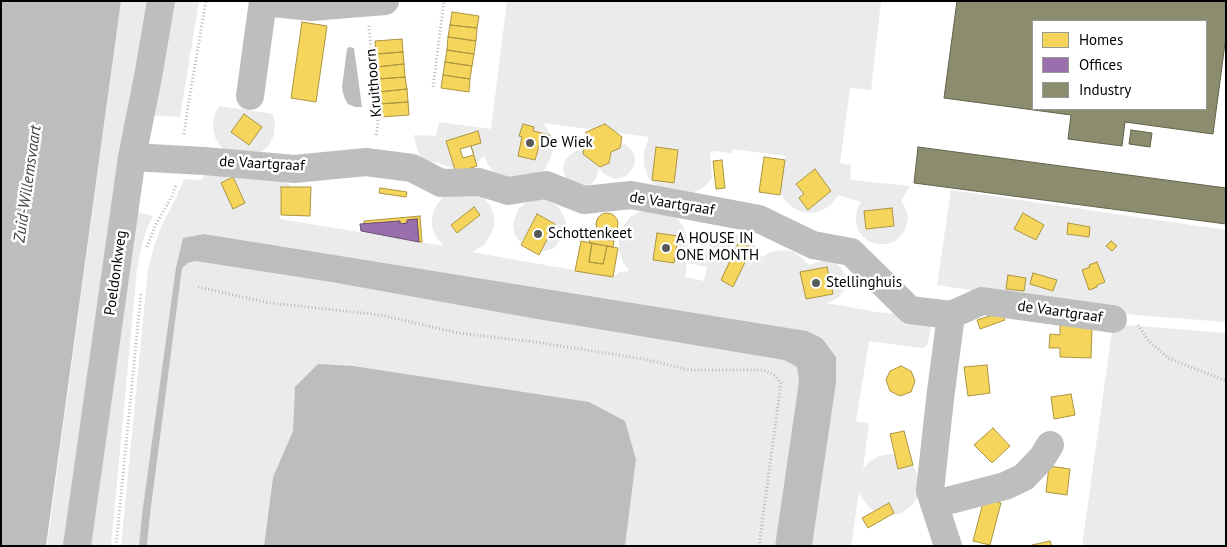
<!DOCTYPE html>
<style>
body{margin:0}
#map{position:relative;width:1227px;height:547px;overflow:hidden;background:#fff;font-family:"PT Sans",sans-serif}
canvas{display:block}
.frame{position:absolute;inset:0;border:2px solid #000;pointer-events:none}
.legend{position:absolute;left:1032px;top:20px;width:175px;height:90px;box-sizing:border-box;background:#fff;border:1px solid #999;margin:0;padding:6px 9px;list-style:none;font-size:15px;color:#000}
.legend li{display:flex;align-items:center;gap:10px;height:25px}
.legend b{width:25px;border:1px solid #999}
</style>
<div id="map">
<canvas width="1227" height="547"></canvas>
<div class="frame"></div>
<ul class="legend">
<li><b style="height:14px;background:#f6d55c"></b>Homes</li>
<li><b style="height:14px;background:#9970ab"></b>Offices</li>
<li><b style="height:14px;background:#8c8c6e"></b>Industry</li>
</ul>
</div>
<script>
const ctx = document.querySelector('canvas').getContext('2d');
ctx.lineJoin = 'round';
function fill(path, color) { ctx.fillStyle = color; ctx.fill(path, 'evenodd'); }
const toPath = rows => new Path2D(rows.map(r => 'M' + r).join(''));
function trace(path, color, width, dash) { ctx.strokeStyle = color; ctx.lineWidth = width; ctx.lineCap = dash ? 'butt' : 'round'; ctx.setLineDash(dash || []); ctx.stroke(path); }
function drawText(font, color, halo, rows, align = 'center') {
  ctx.font = font + ' "PT Sans",sans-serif'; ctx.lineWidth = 5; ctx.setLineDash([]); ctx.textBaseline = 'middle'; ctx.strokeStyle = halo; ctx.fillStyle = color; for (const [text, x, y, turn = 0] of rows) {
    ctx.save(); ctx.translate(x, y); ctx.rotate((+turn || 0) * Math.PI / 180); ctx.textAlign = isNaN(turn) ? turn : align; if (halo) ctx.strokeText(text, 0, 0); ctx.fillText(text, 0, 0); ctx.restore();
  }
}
const green = toPath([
 [121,1,152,1,67,546,47,546],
 [172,1,199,1,180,117,149,115],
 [507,1,881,1,871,90,850,88,840,163,851,165,850,180,910,186,901,201,906,209,908,218,906,227,902,235,895,241,887,244,878,244,869,242,862,236,857,228,856,219,857,210,861,202,838,195,832,204,823,210,813,213,802,212,792,207,784,199,780,191,785,156,733,149,732,153,712,151,710,154,712,178,705,186,694,193,657,187,648,177,644,165,644,152,649,137,543,123,547,128,551,138,553,149,550,159,545,169,537,176,515,181,496,174,488,165,484,156,476,163,471,146,446,141,454,168,448,167,437,162,430,163,421,158,416,146,414,135,436,136,439,122,491,129],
 [219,106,273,114,275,124,274,135,269,145,261,152,251,156,230,153,221,147,215,137,213,127,214,116],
 [621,143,625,144,630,148,634,154,635,160,634,166,630,172,626,176,620,178,614,179,608,176,603,173,599,168,596,179,591,184,586,186,568,181,565,176,563,170,564,164,566,158,571,154,576,151,583,150,583,154,600,167,609,163,611,152,620,148],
 [210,172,226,175,230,179,240,175,282,179,292,187,281,187,280,219,444,246,436,237,432,227,432,216,436,206,443,197,452,192,463,190,483,197,490,205,494,215,494,226,490,236,484,245,472,252,613,277,619,272,629,271,623,262,619,250,619,238,623,227,630,217,641,211,653,209,675,217,683,226,687,237,688,249,697,249,704,253,710,244,719,238,729,235,740,235,750,240,757,248,762,257,771,252,781,250,792,251,801,257,809,265,825,260,832,261,838,265,843,271,846,277,846,285,843,292,838,298,827,303,876,312,922,316,932,323,927,346,922,348,869,341,856,422,869,423,863,469,870,461,879,456,890,454,895,455,899,469,913,465,920,480,920,490,916,500,909,508,900,514,889,516,894,513,889,504,875,511,870,508,863,500,859,492,851,546,812,546,836,383,836,357,822,337,807,331,204,234,183,238,176,267,142,514,139,546,121,546,148,269,154,247,161,227,176,198,184,179,201,180,205,175],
 [687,263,707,267,704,281,685,277],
 [951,190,1226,230,1226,322,1136,315,937,285],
 [535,199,544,199,552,202,559,208,564,216,566,224,565,233,560,241,554,248,545,251,541,251,555,224,537,214,521,243,515,235,513,226,515,217,519,208,526,203],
 [132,211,153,216,147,228,142,244,137,269,111,546,87,546],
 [195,261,331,282,531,318,784,360,797,367,799,381,775,546,625,546,636,459,625,421,295,387,293,431,273,477,264,546,147,546,150,515,182,267,188,263],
 [1113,324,1226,333,1226,546,1082,546]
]);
const water = toPath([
 [1,1,121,1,46,546,1,546],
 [349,47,354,48,362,107,355,107,348,104,345,99,343,93,342,87,347,49],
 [204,234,807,331,822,338,836,357,836,383,812,546,775,546,799,381,797,367,784,360,531,318,331,282,195,261,188,263,182,268,150,515,147,546,139,546,142,514,176,267,183,238],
 [318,364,353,366,589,402,625,421,636,459,625,546,264,546,273,477,293,431,295,387]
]);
const homes = toPath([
 [452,12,479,16,477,28,450,25,452,12],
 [302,22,327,26,316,102,291,98,302,22],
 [450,25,477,28,476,41,448,37,450,25],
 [448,37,476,41,474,54,447,50,448,37],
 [402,39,403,52,376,54,375,41,402,39],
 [447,50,474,54,472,66,445,62,447,50],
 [403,52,404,64,377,67,376,54,403,52],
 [445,62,472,66,470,79,443,75,445,62],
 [404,64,405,77,378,79,377,67,404,64],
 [443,75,470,79,469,92,441,88,443,75],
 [405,77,407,89,379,92,378,79,405,77],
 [407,89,408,102,380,104,379,92,407,89],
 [408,102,409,115,381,117,380,104,408,102],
 [244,114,262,127,249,145,231,132,244,114],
 [523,124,534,127,533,131,550,135,548,144,540,142,535,160,518,156,522,137,519,136,523,124],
 [605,124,622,137,620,148,611,152,609,163,600,167,583,154,586,132,605,124],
 [478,131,481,143,471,146,477,166,456,173,446,141,478,131],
 [471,146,474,155,463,158,460,149,471,146],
 [656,147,678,150,674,183,652,180,656,147],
 [764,157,785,160,780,195,759,192,764,157],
 [722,160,725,188,716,189,713,161,722,160],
 [815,169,831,191,808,210,799,198,804,194,796,184,815,169],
 [233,177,245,203,233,209,221,183,233,177],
 [281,187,311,187,310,216,281,215,281,187],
 [380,188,407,192,406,197,379,193,380,188],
 [474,207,480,215,457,233,451,225,474,207],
 [892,208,894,226,866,229,864,211,892,208],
 [1023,213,1044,225,1036,240,1014,229,1023,213],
 '596 224a11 11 0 1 1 22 0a11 11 0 1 1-22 0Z',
 [537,214,555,224,539,255,521,245,537,214],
 [420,216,422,242,419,242,417,219,407,220,407,223,400,224,400,221,364,224,364,221,420,216],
 [1068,223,1090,227,1089,237,1067,234,1068,223],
 [657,233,678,236,674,263,653,260,657,233],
 [590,237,614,241,613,247,589,243,590,237],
 [581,241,592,243,589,262,603,264,607,246,618,248,613,277,575,271,581,241],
 [1111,241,1117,246,1112,251,1106,246,1111,241],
 [739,242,752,248,733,287,721,280,739,242],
 [592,243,607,246,603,264,589,262,592,243],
 [1097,262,1105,282,1097,285,1097,287,1089,290,1082,270,1090,267,1089,265,1097,262],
 [827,267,833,294,806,299,800,272,827,267],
 [1033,273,1057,280,1053,291,1030,284,1033,273],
 [1008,275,1026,278,1024,291,1006,289,1008,275],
 [1002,312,1005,320,980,329,977,320,1002,312],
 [1060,325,1092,327,1091,358,1060,357,1060,348,1049,348,1050,334,1060,335,1060,325],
 [987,365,990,393,968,396,964,367,987,365],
 [901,366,911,371,915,381,911,392,900,396,890,391,886,380,890,371,901,366],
 [1071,394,1075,415,1054,419,1051,397,1071,394],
 [993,428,1010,446,992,463,974,445,993,428],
 [904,431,913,465,898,469,890,434,904,431],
 [1049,466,1070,469,1067,495,1046,492,1049,466],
 [984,499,1001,503,990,545,973,541,984,499],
 [889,503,894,513,868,528,862,518,889,503],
 [1050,541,1052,546,1032,546,1032,545,1050,541]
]);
const offices = toPath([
 [417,219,419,242,361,231,360,224,400,221,400,224,407,223,407,220,417,219]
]);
const industry = toPath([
 [957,1,1226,1,1226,36,1213,134,1125,122,1122,146,1068,139,1071,115,944,98,957,1],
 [1033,21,1206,21,1206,109,1033,109,1033,21],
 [1131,130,1152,133,1150,147,1129,144,1131,130],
 [918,147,1226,188,1226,224,914,183,918,147]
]);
const path = toPath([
 [369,26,378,123,376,137],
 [433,87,444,1],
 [184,134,188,106,206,1],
 [147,247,155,226,172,196,176,185],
 [198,287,270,303,381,315,458,333,535,342,644,359,690,370,763,370,774,375,781,383,759,546],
 [1138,325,1147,339,1168,358,1226,381],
 [116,546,141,293]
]);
const minor = toPath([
 [263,2,312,7,385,1],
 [250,96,263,1],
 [132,157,204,161,294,169,366,162,412,168,441,183,479,182,508,191,546,185,584,200,631,195,759,219,813,245,851,252,910,310,951,315,940,399,930,491,948,546],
 [951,315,982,301,1113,319],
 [935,504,1005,486,1024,477,1042,458,1050,445],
 [77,546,132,157,148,77,161,1]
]);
const markers = [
 [530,143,5,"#595959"],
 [538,234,5,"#595959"],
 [666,248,5,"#595959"],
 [816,283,5,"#595959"]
];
const streetNames = [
 ["Kruithoorn",374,83,-95],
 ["de Vaartgraaf",262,164,3],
 ["de Vaartgraaf",672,204,9],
 ["Poeldonkweg",116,273,-82],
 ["de Vaartgraaf",1060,312,8]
];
const poiNames = [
 ["De Wiek",540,143],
 ["Schottenkeet",548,234],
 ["A HOUSE IN",676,239],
 ["ONE MONTH",676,256],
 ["Stellinghuis",826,283]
];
const waterNames = [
 ["Zuid-Willemsvaart",28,184,-82]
];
fill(green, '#ebebeb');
fill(water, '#bdbdbd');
fill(homes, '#f6d55c');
trace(homes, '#ac9540', 1);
fill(offices, '#9970ab');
trace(offices, '#6b4e78', 1);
fill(industry, '#8c8c6e');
trace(industry, '#62624d', 1);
trace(path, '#b9b9b9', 3, [1, 2.5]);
trace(minor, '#bebebe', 28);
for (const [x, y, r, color] of markers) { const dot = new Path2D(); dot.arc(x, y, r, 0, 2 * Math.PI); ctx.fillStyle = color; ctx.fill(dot); trace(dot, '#fff', 2); }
drawText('15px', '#000', '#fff', streetNames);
drawText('15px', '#000', '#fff', poiNames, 'left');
drawText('italic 16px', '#424242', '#fff', waterNames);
</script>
